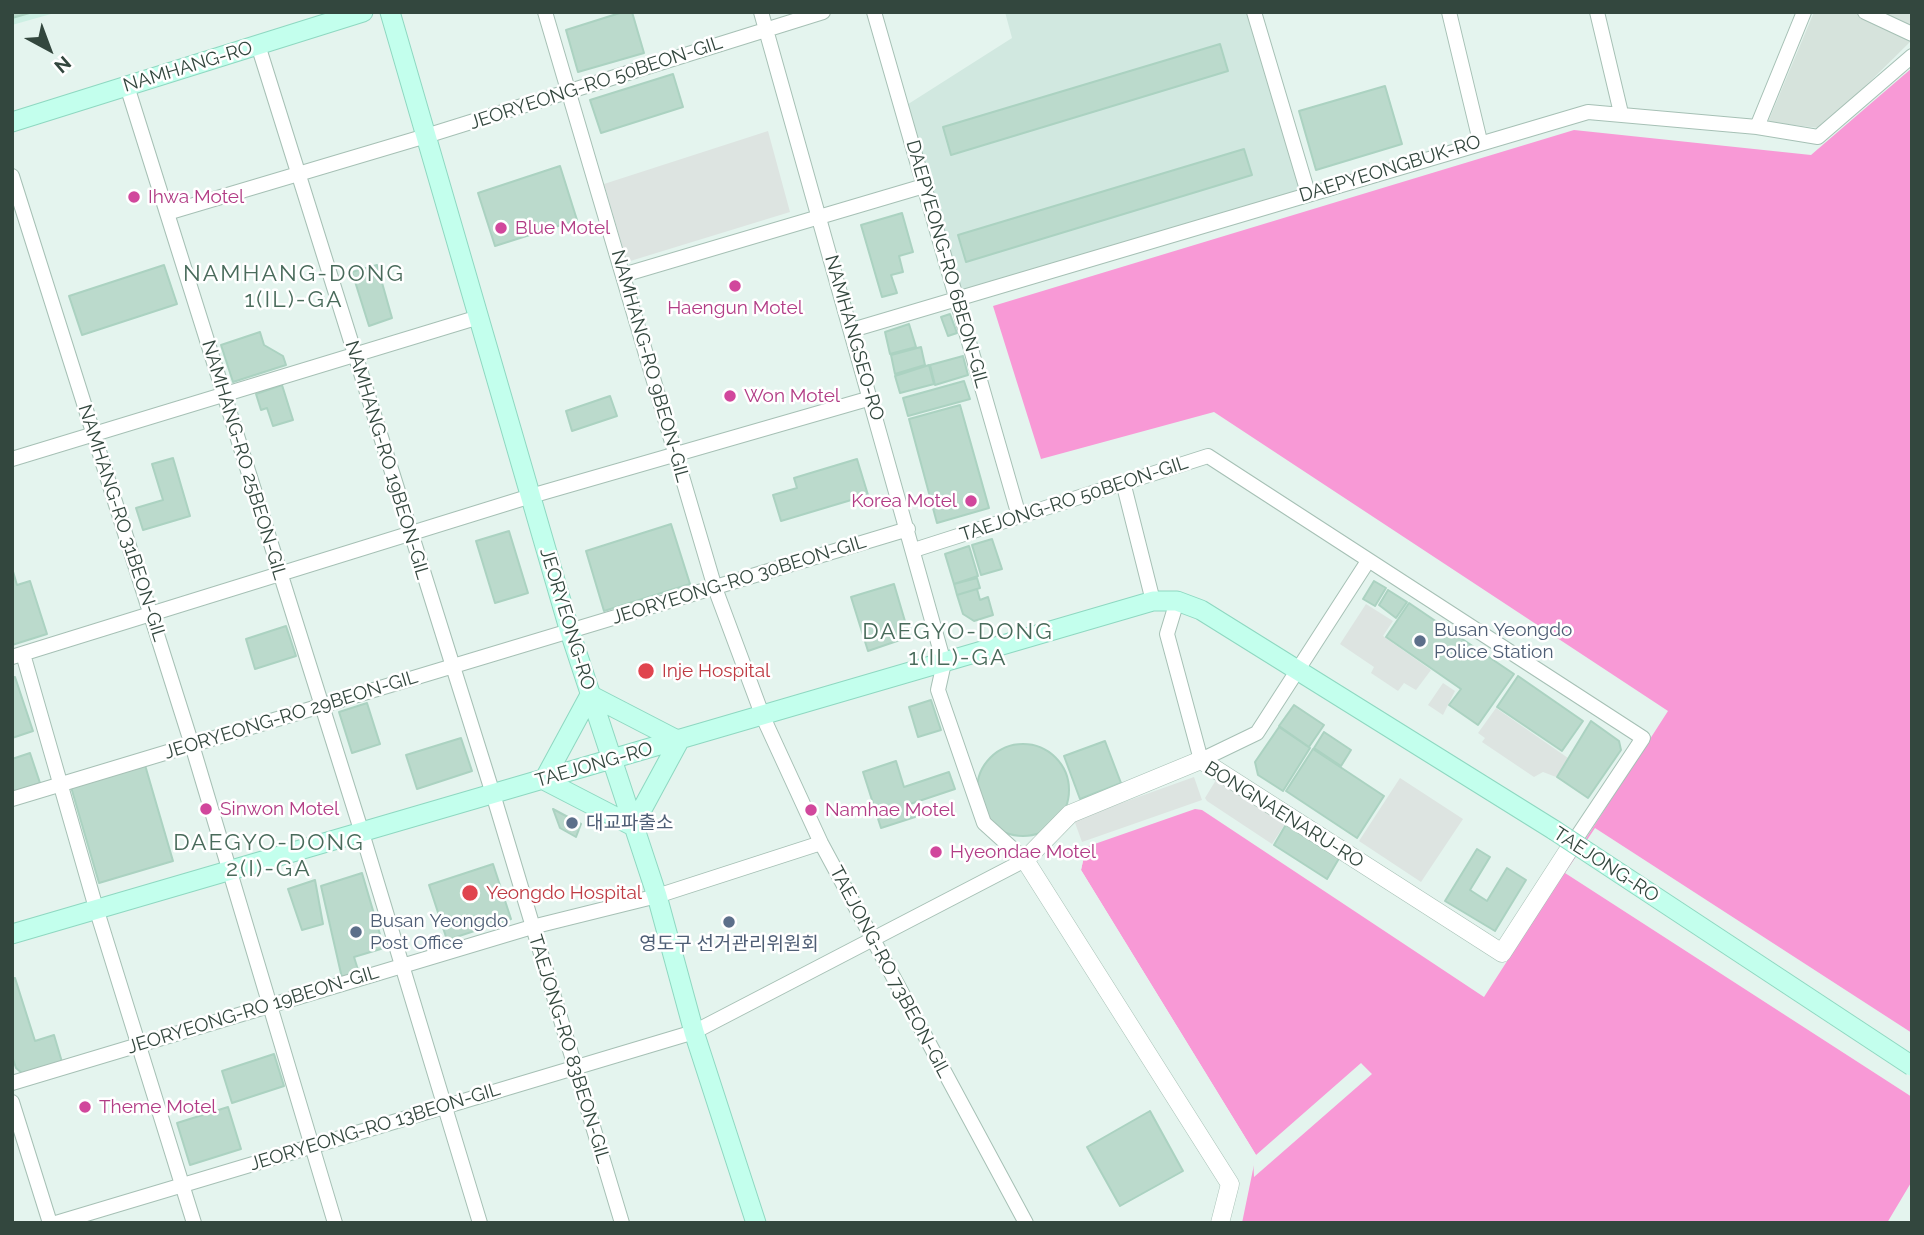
<!DOCTYPE html>
<meta charset="utf-8">
<style>
body{margin:0}
#map{position:relative;width:1924px;height:1235px;overflow:hidden;background:#e4f4ee;font-family:Raleway,sans-serif}
canvas{display:block}
.frame{position:absolute;inset:0;border:14px solid #33473e;pointer-events:none}
.north{position:absolute;left:14px;top:14px;width:70px;height:70px;-webkit-text-stroke:5px #fff;paint-order:stroke;rotate:139deg;font-size:19px;font-weight:700;line-height:28px;text-align:center;color:#33473e}
.north::after{content:'';display:block;margin:auto;width:24px;height:32px;background:#33473e;clip-path:polygon(50% 0,100% 100%,50% 72%,0 100%)}
</style>
<div id="map">
<canvas width="1924" height="1235"></canvas>
<div class="frame"></div>
<div class="north">N</div>
</div>
<script>
const ctx = document.querySelector('canvas').getContext('2d');
ctx.lineJoin = 'round';
function fill(path, color) { ctx.fillStyle = color; ctx.fill(path, 'evenodd'); }
const toPath = rows => new Path2D(rows.map(r => 'M' + r).join(''));
function trace(path, color, width, dash) { ctx.strokeStyle = color; ctx.lineWidth = width; ctx.lineCap = dash ? 'butt' : 'round'; ctx.setLineDash(dash || []); ctx.stroke(path); }
function drawText(font, color, halo, rows, align = 'center') {
  ctx.font = font + ' Raleway,"Noto Sans KR",sans-serif'; ctx.lineWidth = 5; ctx.setLineDash([]); ctx.textBaseline = 'middle'; ctx.strokeStyle = halo; ctx.fillStyle = color; for (const [text, x, y, turn = 0] of rows) {
    ctx.save(); ctx.translate(x, y); ctx.rotate((+turn || 0) * Math.PI / 180); ctx.textAlign = isNaN(turn) ? turn : align; if (halo) ctx.strokeText(text, 0, 0); ctx.fillText(text, 0, 0); ctx.restore();
  }
}
const residential = toPath([
 [1005,12,1254,12,1308,193,957,299,902,108,1012,38]
]);
const industrial = toPath([
 [1814,12,1912,12,1912,40,1826,125,1819,128,1768,122]
]);
const education = toPath([
 [12,12,50,12,51,14,12,25]
]);
const parking = toPath([
 [768,131,790,212,627,262,604,184],
 [1366,604,1393,621,1383,636,1431,670,1416,690,1404,683,1398,691,1371,673,1374,667,1340,644],
 [1443,683,1455,691,1443,715,1428,705],
 [1496,708,1568,758,1556,777,1543,772,1534,777,1482,742,1485,738,1478,733],
 [1219,775,1287,821,1272,844,1207,801,1205,798],
 [1194,777,1202,800,1082,842,1074,820],
 [1400,778,1463,819,1421,882,1359,841]
]);
const water = toPath([
 [1912,68,1912,1181,1887,1223,1242,1223,1256,1155,1081,870,1086,847,1195,809,1202,810,1484,997,1668,711,1214,412,1041,459,993,306,1574,130,1811,155]
]);
const pier = toPath([
 [1595,828,1912,1033,1912,1097,1565,873],
 [1086,847,1081,870,1256,1155,1361,1063,1372,1074,1254,1177,1253,1156,1078,872,1081,850]
]);
const building = toPath([
 [12,12,33,12,12,18,12,12],
 [623,12,632,12,644,53,578,72,566,30,623,12],
 [1220,44,1228,71,951,155,943,127,1220,44],
 [673,74,683,107,601,133,590,100,673,74],
 [1385,86,1402,144,1316,170,1299,111,1385,86],
 [1244,149,1252,175,966,262,958,235,1244,149],
 [560,166,577,220,495,246,478,193,560,166],
 [902,213,913,252,899,256,903,272,891,275,897,293,882,297,861,225,902,213],
 [164,265,177,304,82,335,69,296,164,265],
 [377,265,392,318,369,326,352,272,377,265],
 [950,314,957,333,948,336,941,317,950,314],
 [909,324,916,347,890,354,885,332,909,324],
 [260,332,264,345,283,356,286,365,233,382,221,345,260,332],
 [921,347,925,365,895,374,891,355,921,347],
 [963,356,968,375,935,385,930,365,963,356],
 [929,365,934,384,900,393,895,376,929,365],
 [964,381,970,399,908,416,903,398,964,381],
 [282,385,293,420,273,426,267,408,261,410,256,394,282,385],
 [610,396,617,416,572,431,566,411,610,396],
 [960,405,989,508,937,523,909,419,960,405],
 [173,458,190,516,143,530,136,508,163,500,152,464,173,458],
 [857,459,868,495,781,521,773,495,797,488,794,478,857,459],
 [671,524,690,584,604,611,586,551,671,524],
 [509,531,528,593,495,603,476,541,509,531],
 [992,539,1002,569,981,575,972,545,992,539],
 [969,546,978,576,954,584,945,554,969,546],
 [12,568,17,585,30,581,47,634,12,645,12,568],
 [977,578,980,588,957,595,954,584,977,578],
 [1374,581,1386,588,1375,606,1363,599,1374,581],
 [894,584,907,628,900,640,868,651,851,597,894,584],
 [977,589,980,600,988,597,993,615,974,621,963,614,957,595,977,589],
 [1388,590,1407,602,1396,618,1379,605,1388,590],
 [1409,603,1514,674,1478,725,1449,705,1461,689,1386,637,1409,603],
 [286,626,296,656,255,669,246,639,286,626],
 [1518,676,1583,721,1562,751,1497,707,1518,676],
 [15,677,33,731,12,738,12,678,15,677],
 [931,700,941,730,918,737,909,707,931,700],
 [367,703,380,744,352,753,339,712,367,703],
 [1294,705,1324,725,1309,747,1279,726,1294,705],
 [1591,721,1619,741,1621,750,1588,798,1557,777,1591,721],
 [1279,727,1310,748,1283,791,1258,775,1255,762,1279,727],
 [1324,732,1351,750,1341,766,1314,748,1324,732],
 [461,738,472,771,417,789,406,755,461,738],
 [1105,741,1121,783,1080,799,1064,756,1105,741],
 '977 790a46 46 0 1 1 92 0a46 46 0 1 1-92 0Z',
 [1313,749,1384,796,1357,838,1286,791,1313,749],
 [30,753,40,783,12,793,12,759,30,753],
 [896,761,904,787,949,772,955,789,910,804,915,817,881,828,863,772,896,761],
 [145,765,173,861,99,883,71,787,145,765],
 [553,809,581,824,576,837,560,828,553,809],
 [1288,821,1341,855,1327,879,1274,845,1288,821],
 [1477,849,1490,857,1470,890,1487,901,1507,868,1526,880,1495,931,1445,901,1477,849],
 [493,864,511,919,447,940,429,885,493,864],
 [362,873,384,948,354,957,359,973,342,978,321,886,362,873],
 [315,880,323,924,302,930,288,889,315,880],
 [15,978,35,1041,54,1035,62,1062,23,1074,16,1068,12,1056,12,979,15,978],
 [274,1054,284,1086,232,1103,222,1071,274,1054],
 [228,1107,241,1149,190,1165,177,1123,228,1107],
 [1150,1111,1183,1171,1120,1206,1087,1147,1150,1111]
]);
const minor = toPath([
 [545,12,715,588,763,717,821,843,1026,1223],
 [874,12,1019,516],
 [1254,12,1308,193],
 [1449,12,1480,141],
 [1597,12,1621,113],
 [1865,12,1912,34],
 [258,45,493,794,622,1223],
 [127,86,362,833,480,1223],
 [1757,127,1804,12],
 [12,176,192,745,335,1223],
 [167,213,426,136,823,12],
 [623,275,924,186],
 [852,330,1588,112,1757,127,1818,137,1912,56],
 [12,459,479,317],
 [1123,482,1153,601],
 [914,550,1208,456,1643,738,1575,840],
 [1177,601,1167,634,1201,760,1257,733,1368,561],
 [23,654,96,908,194,1223],
 [12,657,531,496,871,398],
 [12,799,908,529],
 [12,1083,532,927,657,896,821,843],
 [12,1102,50,1223],
 [56,1223,694,1032,1025,860,984,823,938,690,944,663,761,12]
]);
const tertiary = toPath([
 [1220,1223,1230,1184,1025,860,1070,814,1201,760,1502,953,1575,840]
]);
const secondary = toPath([
 [390,12,570,632,657,896,694,1032,756,1223],
 [12,122,363,12],
 [590,695,679,741],
 [544,780,633,826],
 [544,780,590,695],
 [633,826,679,741],
 [12,934,1153,601,1177,601,1201,610,1554,830]
]);
const secondaryBridge = toPath([
 [1554,830,1912,1066]
]);
const markers = [
 [134,197,7,"#d1479c"],
 [501,228,7,"#d1479c"],
 [735,286,7,"#d1479c"],
 [730,396,7,"#d1479c"],
 [971,501,7,"#d1479c"],
 [1420,641,7,"#5c6f8a"],
 [646,671,9,"#e0444e"],
 [206,809,7,"#d1479c"],
 [811,810,7,"#d1479c"],
 [572,823,7,"#5c6f8a"],
 [936,852,7,"#d1479c"],
 [470,893,9,"#e0444e"],
 [729,922,7,"#5c6f8a"],
 [356,932,7,"#5c6f8a"],
 [85,1107,7,"#d1479c"]
];
const streetNames = [
 ["NAMHANG-RO",188,67,-17],
 ["JEORYEONG-RO 50BEON-GIL",596,83,-18],
 ["DAEPYEONGBUK-RO",1390,169,-17],
 ["DAEPYEONG-RO 6BEON-GIL",947,264,74],
 ["NAMHANGSEO-RO",854,338,74],
 ["NAMHANG-RO 9BEON-GIL",650,366,74],
 ["NAMHANG-RO 25BEON-GIL",244,460,73],
 ["NAMHANG-RO 19BEON-GIL",387,460,73],
 ["TAEJONG-RO 50BEON-GIL",1074,499,-18],
 ["NAMHANG-RO 31BEON-GIL",122,523,72],
 ["JEORYEONG-RO 30BEON-GIL",739,580,-17],
 ["JEORYEONG-RO",567,619,73],
 ["JEORYEONG-RO 29BEON-GIL",291,715,-17],
 ["TAEJONG-RO",594,765,-16],
 ["BONGNAENARU-RO",1284,815,32],
 ["TAEJONG-RO",1606,865,33],
 ["TAEJONG-RO 73BEON-GIL",890,972,62],
 ["JEORYEONG-RO 19BEON-GIL",253,1010,-17],
 ["TAEJONG-RO 83BEON-GIL",569,1049,73],
 ["JEORYEONG-RO 13BEON-GIL",375,1127,-17]
];
const hotelNames = [
 ["Ihwa Motel",148,197],
 ["Blue Motel",515,228],
 ["Haengun Motel",735,308,"center"],
 ["Won Motel",744,396],
 ["Korea Motel",957,501,"right"],
 ["Sinwon Motel",220,809],
 ["Namhae Motel",825,810],
 ["Hyeondae Motel",950,852],
 ["Theme Motel",99,1107]
];
const serviceNames = [
 ["Busan Yeongdo",1434,630],
 ["Police Station",1434,652],
 ["대교파출소",586,823],
 ["Busan Yeongdo",370,921],
 ["Post Office",370,943],
 ["영도구 선거관리위원회",729,944,"center"]
];
const healthNames = [
 ["Inje Hospital",662,671],
 ["Yeongdo Hospital",486,893]
];
const quarterNames = [
 ["NAMHANG-DONG",294,274],
 ["1(IL)-GA",294,300],
 ["DAEGYO-DONG",958,632],
 ["1(IL)-GA",958,658],
 ["DAEGYO-DONG",269,843],
 ["2(I)-GA",269,869]
];
fill(residential, '#d1e8e0');
fill(industrial, '#d6e3dc');
fill(education, '#ccefe3');
fill(parking, '#dde4e1');
fill(water, '#f899d6');
fill(pier, '#e4f4ee');
fill(building, '#bbdacc');
trace(building, '#abd2c1', 2);
trace(minor, '#a6c0b5', 16);
trace(tertiary, '#a6c0b5', 19);
trace(secondary, '#8ed8c1', 21);
trace(minor, '#fff', 14);
trace(tertiary, '#fff', 18);
trace(secondary, '#c3ffed', 19);
trace(secondaryBridge, '#8ed8c1', 21, []);
trace(secondaryBridge, '#c3ffed', 19);
for (const [x, y, r, color] of markers) { const dot = new Path2D(); dot.arc(x, y, r, 0, 2 * Math.PI); ctx.fillStyle = color; ctx.fill(dot); trace(dot, '#fff', 2.5); }
drawText('19px', '#33473e', '#fff', streetNames);
drawText('19px', '#b23c85', '#fff', hotelNames, 'left');
drawText('19px', '#4e5e75', '#fff', serviceNames, 'left');
drawText('19px', '#be3a42', '#fff', healthNames, 'left');
ctx.letterSpacing = '2px';
drawText('23px', '#496b5b', '#fff', quarterNames);
ctx.letterSpacing = '0px';
</script>
